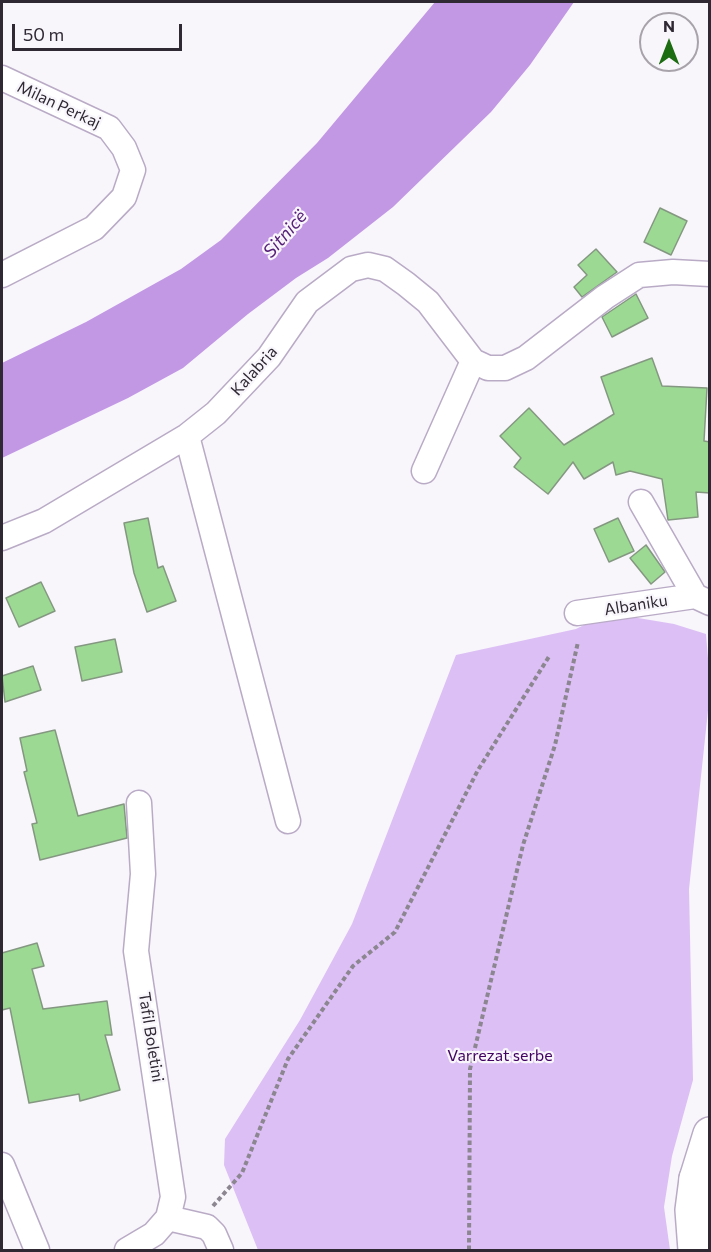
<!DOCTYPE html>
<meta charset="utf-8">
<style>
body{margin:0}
#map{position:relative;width:711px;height:1252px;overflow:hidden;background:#f8f5fb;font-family:Commissioner,sans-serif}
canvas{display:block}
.frame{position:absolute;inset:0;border:3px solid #2f2934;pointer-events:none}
.north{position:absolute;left:639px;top:12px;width:60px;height:60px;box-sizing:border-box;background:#f8f5fb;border:2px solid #a8a3ab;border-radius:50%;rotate:0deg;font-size:16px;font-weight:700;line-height:24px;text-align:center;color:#2f2934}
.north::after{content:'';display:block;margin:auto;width:21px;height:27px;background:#1c6c11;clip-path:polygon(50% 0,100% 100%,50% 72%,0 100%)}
.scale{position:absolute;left:12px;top:24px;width:170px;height:27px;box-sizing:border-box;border:3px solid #2f2934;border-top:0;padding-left:8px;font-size:18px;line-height:21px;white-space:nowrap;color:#2f2934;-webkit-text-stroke:4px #f8f5fb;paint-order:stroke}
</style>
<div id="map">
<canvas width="711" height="1252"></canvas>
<div class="frame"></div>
<div class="north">N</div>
<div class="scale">50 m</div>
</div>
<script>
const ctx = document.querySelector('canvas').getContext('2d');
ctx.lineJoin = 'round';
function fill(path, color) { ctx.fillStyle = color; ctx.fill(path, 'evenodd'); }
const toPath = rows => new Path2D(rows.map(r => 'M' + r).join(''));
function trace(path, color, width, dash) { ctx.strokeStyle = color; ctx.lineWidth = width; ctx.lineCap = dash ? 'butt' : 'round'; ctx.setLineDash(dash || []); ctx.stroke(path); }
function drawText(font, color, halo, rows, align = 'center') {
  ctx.font = font + ' Commissioner,sans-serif'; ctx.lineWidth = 4.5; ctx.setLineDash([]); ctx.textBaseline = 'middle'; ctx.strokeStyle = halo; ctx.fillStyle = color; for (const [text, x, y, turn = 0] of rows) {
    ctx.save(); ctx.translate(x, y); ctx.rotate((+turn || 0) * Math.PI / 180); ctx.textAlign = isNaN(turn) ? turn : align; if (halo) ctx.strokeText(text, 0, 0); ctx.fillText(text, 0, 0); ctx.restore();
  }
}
const green = toPath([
 [608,613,674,624,706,634,709,671,709,701,689,889,693,1080,672,1156,664,1207,670,1250,258,1250,224,1165,225,1139,300,1020,352,924,456,655,576,629]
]);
const water = toPath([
 [435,2,574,2,530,65,491,112,393,207,328,258,296,278,248,314,183,368,128,398,2,458,2,363,86,322,181,269,221,240,317,143]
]);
const building = toPath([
 [660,208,687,221,671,255,644,242,660,208],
 [596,249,617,272,582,297,574,287,587,275,578,265,596,249],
 [636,294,648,318,612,337,602,317,636,294],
 [652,358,662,386,707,388,704,441,710,442,710,493,696,492,698,517,668,520,662,479,630,471,616,475,613,462,584,479,573,462,548,494,514,467,521,458,500,436,529,408,564,445,614,414,601,377,652,358],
 [148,518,158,568,163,566,176,601,147,612,134,573,124,523,148,518],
 [618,518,634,551,609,562,594,529,618,518],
 [646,545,665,572,651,584,630,558,646,545],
 [41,582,55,611,19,627,6,598,41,582],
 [115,639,122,672,82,681,75,647,115,639],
 [33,666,41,690,5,702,2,676,33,666],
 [55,730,78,816,124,804,127,838,40,860,32,824,37,823,24,772,27,771,20,738,55,730],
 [37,943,44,966,32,969,43,1009,107,1001,112,1035,105,1035,120,1090,80,1101,79,1094,29,1103,10,1008,2,1010,2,953,37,943]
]);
const path = toPath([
 [213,1206,242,1173,288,1059,353,966,395,932,478,770,550,655],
 [469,1250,470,1069,523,845,555,745,578,642]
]);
const minor = toPath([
 [2,78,109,128,124,148,133,170,124,197,94,228,2,275],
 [187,436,288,821],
 [424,471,473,361],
 [641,502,695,596,710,603],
 [2,538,44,521,187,436,216,413,269,357,307,302,351,269,368,265,385,269,406,284,428,302,473,361,488,368,505,368,526,358,605,297,639,275,673,272,710,274],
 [577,613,695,596],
 [2,1165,37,1250],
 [168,1218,207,1227,214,1234,221,1250],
 [127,1250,154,1234,168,1218,173,1197,136,951,143,874,139,803]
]);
const secondary = toPath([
 [695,1250,692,1210,696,1179,710,1158]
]);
const primary = toPath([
 [696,1179,710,1134]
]);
const streetNames = [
 ["Milan Perkaj",59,105,25],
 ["Kalabria",254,371,-48],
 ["Albaniku",636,605,-9],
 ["Tafil Boletini",151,1037,81]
];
const parkNames = [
 ["Varrezat serbe",500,1056]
];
const waterNames = [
 ["Sitnicë",285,234,-49]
];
fill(green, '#dcbff5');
fill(water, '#c298e5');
fill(building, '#9cda93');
trace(building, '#849881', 1.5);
trace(minor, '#b9abc6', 27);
trace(secondary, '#b9abc6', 36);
trace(primary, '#b9abc6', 36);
trace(path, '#8b868f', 4, [4.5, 3]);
trace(minor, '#fff', 24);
trace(secondary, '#fff', 33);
trace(primary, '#fff', 33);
drawText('16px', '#2f2934', '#f8f5fb', streetNames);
drawText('16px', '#410261', '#f8f5fb', parkNames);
drawText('italic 18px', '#551e77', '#f8f5fb', waterNames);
</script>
